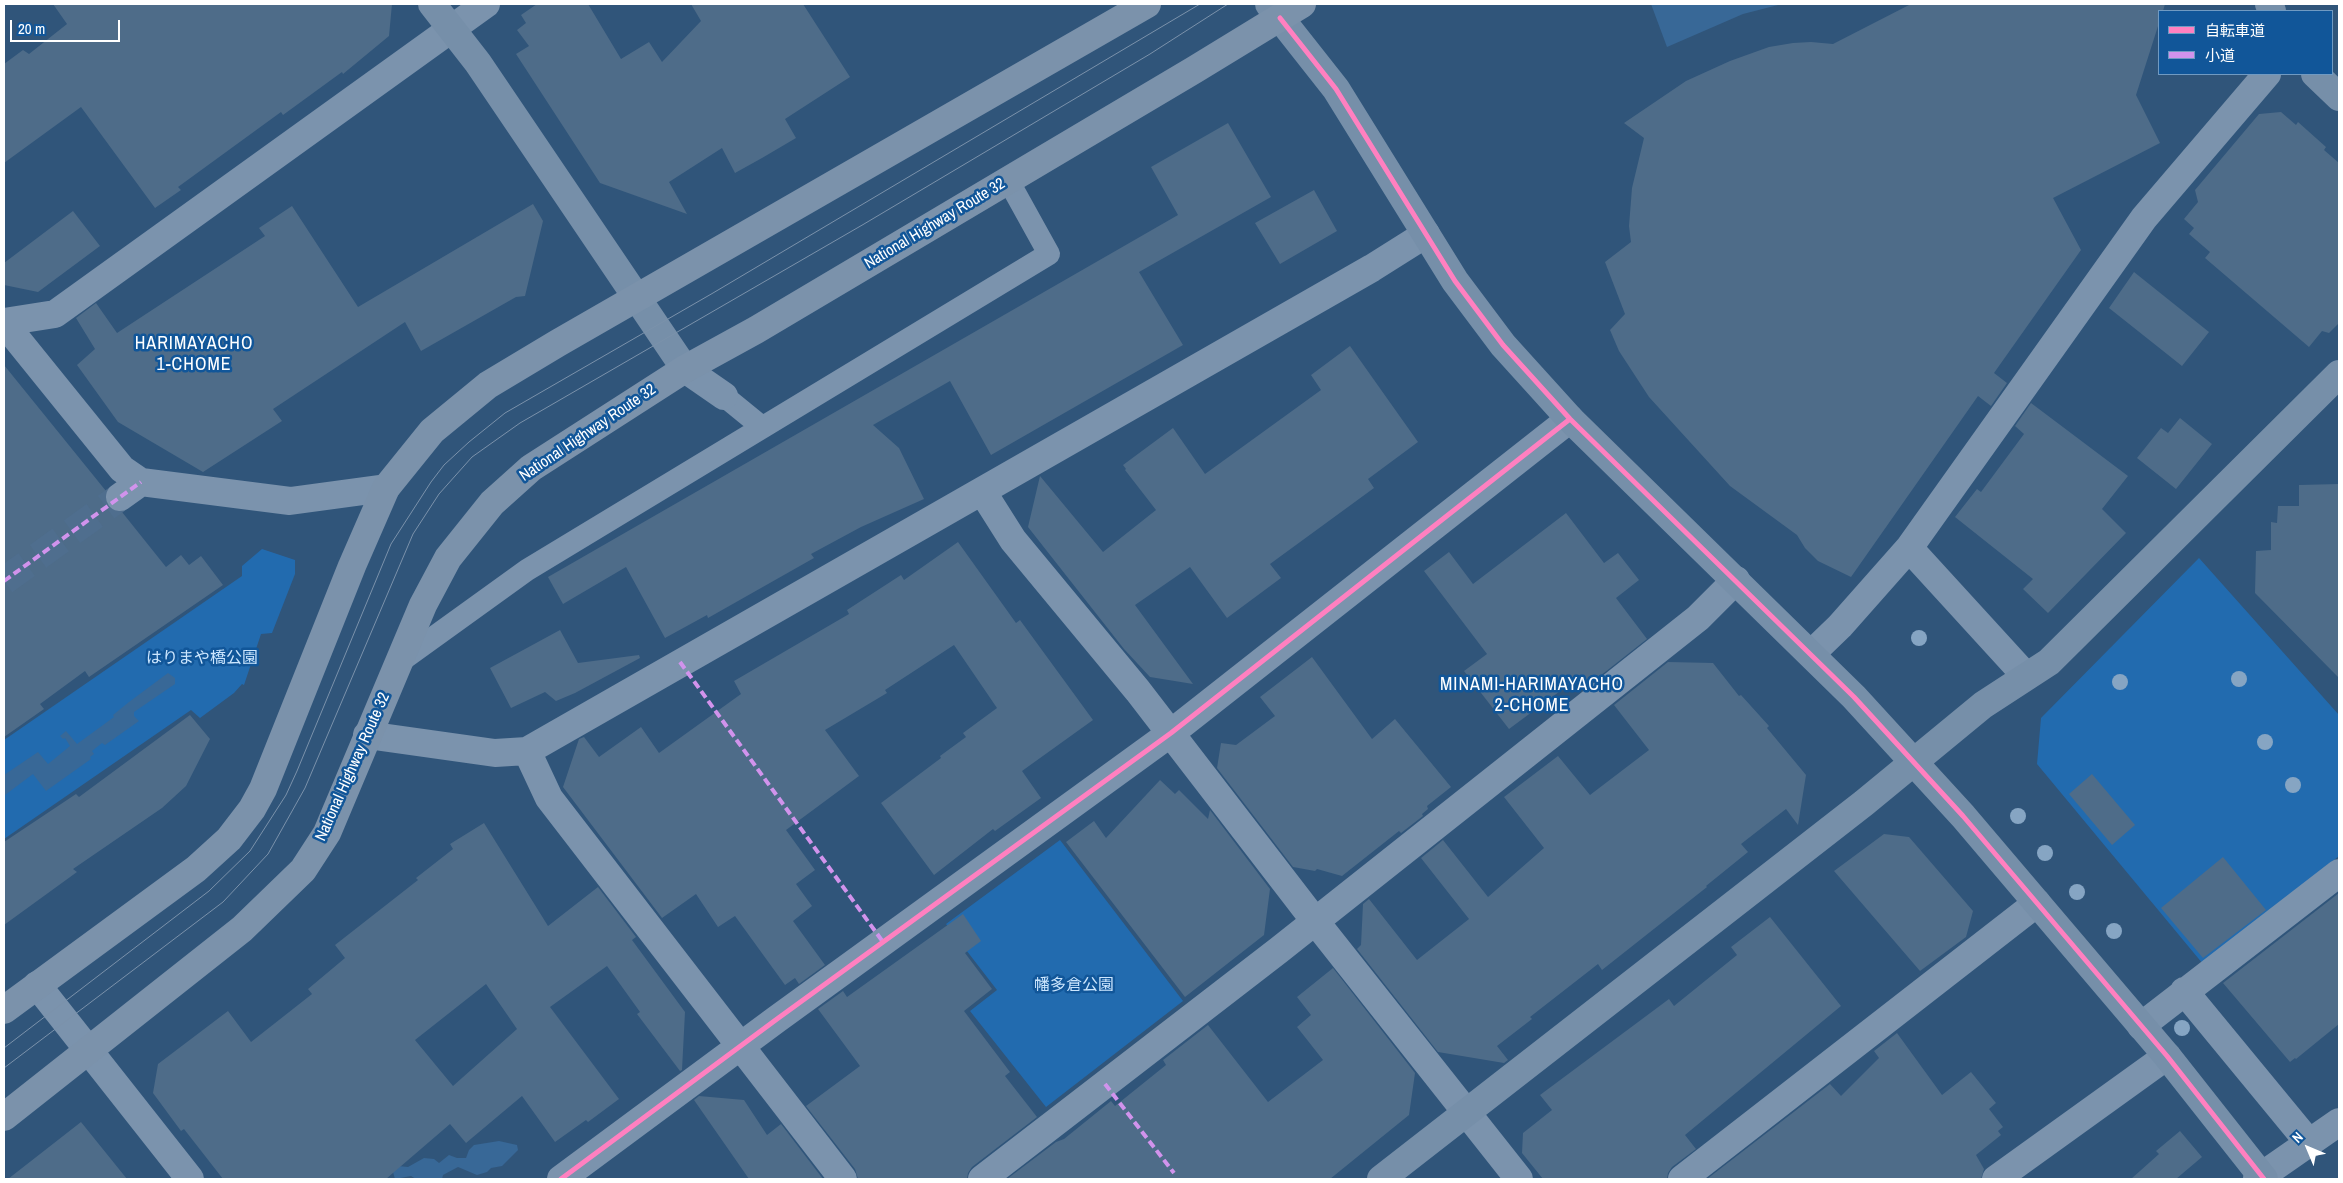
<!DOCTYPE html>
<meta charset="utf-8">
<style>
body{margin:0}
#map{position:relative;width:2343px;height:1183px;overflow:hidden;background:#30557a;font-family:"Archivo Narrow","Noto Sans JP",sans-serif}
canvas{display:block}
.frame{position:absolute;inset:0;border:5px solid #fff;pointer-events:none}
.legend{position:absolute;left:2158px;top:10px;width:175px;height:65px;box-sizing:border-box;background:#115699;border:1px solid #709ac2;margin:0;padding:6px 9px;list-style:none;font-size:15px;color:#fff}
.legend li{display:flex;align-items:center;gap:10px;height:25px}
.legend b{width:25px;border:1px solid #709ac2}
.north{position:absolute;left:2283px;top:1123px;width:50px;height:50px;-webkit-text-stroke:4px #115699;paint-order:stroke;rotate:315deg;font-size:14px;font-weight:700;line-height:20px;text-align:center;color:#fff}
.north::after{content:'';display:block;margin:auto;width:18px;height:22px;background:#fff;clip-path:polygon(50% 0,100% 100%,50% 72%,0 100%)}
.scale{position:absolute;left:10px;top:20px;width:110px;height:22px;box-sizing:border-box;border:2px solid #fff;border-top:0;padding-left:6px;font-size:15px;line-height:18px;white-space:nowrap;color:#fff;-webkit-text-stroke:4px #115699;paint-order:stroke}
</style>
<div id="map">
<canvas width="2343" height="1183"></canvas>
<div class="frame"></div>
<ul class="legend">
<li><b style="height:6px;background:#ff80c0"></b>自転車道</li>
<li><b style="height:6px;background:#d193ec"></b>小道</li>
</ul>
<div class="north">N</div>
<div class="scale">20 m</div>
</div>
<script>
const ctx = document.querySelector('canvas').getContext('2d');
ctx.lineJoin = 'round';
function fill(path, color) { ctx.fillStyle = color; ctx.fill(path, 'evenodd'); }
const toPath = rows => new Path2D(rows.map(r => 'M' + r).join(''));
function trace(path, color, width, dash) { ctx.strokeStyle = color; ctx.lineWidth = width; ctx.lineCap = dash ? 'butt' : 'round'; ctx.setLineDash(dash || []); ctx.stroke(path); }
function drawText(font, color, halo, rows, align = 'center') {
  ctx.font = font + ' "Archivo Narrow","Noto Sans JP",sans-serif'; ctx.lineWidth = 5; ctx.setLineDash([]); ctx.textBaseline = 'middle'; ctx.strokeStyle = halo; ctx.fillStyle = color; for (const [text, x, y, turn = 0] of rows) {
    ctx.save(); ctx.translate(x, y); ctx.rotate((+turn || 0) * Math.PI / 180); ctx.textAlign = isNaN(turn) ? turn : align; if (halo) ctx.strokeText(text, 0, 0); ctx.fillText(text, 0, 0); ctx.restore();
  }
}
const green = toPath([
 [262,549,295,560,295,574,272,633,261,634,244,685,242,684,234,693,200,718,191,710,4,839,4,740,242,576,242,566],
 [2199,558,2339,715,2339,856,2203,964,2037,764,2041,718],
 [1060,840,1183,1001,1046,1107,970,1011,997,990,946,924]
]);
const water = toPath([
 [1651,4,1782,4,1743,14,1667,47],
 [168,673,175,678,175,684,134,712,134,716,139,721,105,745,102,743,92,751,94,754,90,757,91,759,46,791,33,774,5,795,4,775,38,752,48,764,70,746,65,738,63,739,60,736,66,731,77,744,114,717,113,715,129,702],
 [499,1141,517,1145,518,1150,502,1166,491,1168,487,1172,477,1175,458,1167,443,1175,442,1179,416,1179,411,1176,395,1179,393,1172,398,1166,408,1167,424,1158,434,1159,439,1163,449,1155,457,1158,466,1158,469,1150,474,1145]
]);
const building = toPath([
 [53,4,392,4,389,36,343,74,342,72,283,115,281,112,178,187,181,190,155,208,81,107,4,163,4,64,23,50,29,54,67,24],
 [537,4,588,4,621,59,649,42,662,62,701,21,691,4,803,4,850,77,785,119,796,138,762,158,735,173,722,148,669,182,687,214,600,183,516,54,529,46,517,30,526,23,521,15],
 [1911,4,2165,4,2163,11,2159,11,2159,23,2136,95,2160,143,2053,198,2081,250,1994,373,2007,383,1991,406,1978,396,1851,577,1818,561,1805,548,1797,535,1730,486,1649,397,1619,351,1610,330,1625,314,1605,262,1631,242,1629,226,1632,188,1644,138,1624,123,1686,81,1730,61,1769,47,1793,43,1811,42,1833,44],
 [2281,112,2296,125,2298,122,2326,147,2324,150,2339,163,2339,323,2329,333,2322,331,2309,347,2205,258,2210,252,2189,234,2194,228,2184,219,2198,202,2195,190,2259,114],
 [1228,123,1271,197,1139,272,1183,345,991,455,950,381,873,425,899,448,924,499,861,527,811,554,814,558,708,618,707,615,665,638,626,567,563,604,548,577,1178,215,1151,167],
 [1314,190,1337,231,1280,264,1255,223],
 [533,204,543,221,525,296,516,297,421,351,405,322,273,409,282,421,203,472,118,422,77,365,95,349,76,318,96,303,117,333,265,236,259,228,292,206,358,307],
 [73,211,100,246,38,292,4,285,4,263],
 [2134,272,2209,332,2182,366,2109,308],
 [1350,346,1418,442,1368,479,1374,488,1270,564,1281,578,1227,618,1190,567,1135,605,1193,684,1150,677,1124,649,1028,527,1040,476,1103,552,1156,510,1125,470,1126,469,1123,465,1173,428,1205,474,1321,390,1311,375],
 [4,365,106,491,105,499,108,506,114,511,122,512,166,567,181,555,189,565,201,556,223,585,89,677,85,671,40,704,44,709,4,737],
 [2031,403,2128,476,2102,509,2126,533,2048,613,2023,589,2033,579,1955,517,1977,489,1981,492,2024,434,2015,426],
 [2180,418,2212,444,2176,489,2137,458,2161,428,2168,433],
 [2339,484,2339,678,2255,593,2256,551,2271,550,2271,522,2277,523,2278,506,2299,506,2299,485],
 [1566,513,1604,563,1618,553,1639,580,1616,598,1647,639,1595,680,1592,677,1580,687,1575,680,1509,729,1464,671,1487,654,1424,571,1449,552,1473,584],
 [958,542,1016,623,1020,620,1093,720,1022,771,1041,798,995,831,993,829,934,875,881,803,941,758,940,756,966,737,963,733,997,708,954,645,885,690,887,693,825,730,859,776,786,830,815,870,796,884,812,906,793,921,825,965,799,984,795,978,785,985,735,916,718,927,696,894,662,918,563,787,579,739,584,737,599,757,641,727,659,753,741,694,734,681,849,614,847,610,901,575,904,580],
 [560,630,578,663,639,655,640,658,575,693,556,701,545,692,511,708,490,668],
 [1312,657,1372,739,1395,719,1451,787,1427,806,1428,809,1422,814,1423,816,1401,833,1399,831,1342,876,1317,869,1315,871,1293,867,1217,768,1221,743,1236,745,1275,716,1260,697],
 [1668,662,1713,663,1739,696,1741,695,1769,726,1767,728,1806,775,1798,825,1786,809,1741,844,1748,852,1706,886,1707,887,1602,970,1598,964,1530,1017,1532,1019,1497,1046,1508,1060,1504,1063,1438,1052,1357,949,1361,945,1363,904,1369,899,1417,960,1469,919,1421,858,1443,840,1488,897,1544,848,1504,797,1558,756,1590,795,1649,750,1614,705],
 [190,715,210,739,186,786,162,808,73,869,77,872,4,925,4,842,76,794,79,797],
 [2092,774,2135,825,2112,845,2069,794],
 [1160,780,1175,794,1179,790,1208,819,1210,810,1270,889,1264,935,1185,997,1066,842,1094,821,1106,838],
 [484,823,548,926,598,887,636,937,632,940,685,1012,682,1070,680,1071,637,1014,640,1012,607,966,550,1007,619,1099,588,1122,586,1120,555,1142,522,1096,466,1143,450,1124,386,1179,223,1179,184,1129,181,1131,153,1093,158,1064,228,1011,251,1042,312,994,308,989,345,958,335,945,418,880,416,878,453,849,450,844],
 [486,984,517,1029,453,1086,415,1040],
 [1884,834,1909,837,1973,911,1966,937,1920,971,1834,871],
 [2223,857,2266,910,2203,958,2161,908],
 [2339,893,2339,1024,2296,1059,2295,1058,2290,1062,2223,983],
 [963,914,981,941,965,953,992,989,964,1011,1010,1072,1005,1076,1037,1117,972,1167,968,1173,967,1179,858,1179,855,1169,806,1106,860,1066,818,1009,843,991,847,997],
 [1770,917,1841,1006,1685,1135,1696,1149,1672,1167,1668,1173,1667,1179,1543,1179,1522,1153,1523,1133,1552,1110,1540,1095,1669,999,1674,1006,1737,955,1731,947],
 [1333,968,1415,1073,1409,1115,1330,1179,1007,1179,1056,1142,1064,1139,1111,1101,1115,1106,1166,1065,1163,1060,1208,1025,1268,1102,1323,1060,1297,1027,1311,1015,1297,997],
 [1897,1033,1942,1095,1971,1072,1996,1103,1989,1109,2003,1127,1998,1131,2001,1135,1976,1155,1984,1169,1981,1179,1707,1179,1830,1084,1841,1096,1879,1058,1874,1051],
 [699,1096,744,1100,767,1135,781,1124,823,1179,749,1179,694,1100],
 [81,1122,127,1179,8,1179],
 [2180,1131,2202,1157,2176,1179,2131,1179,2159,1154,2156,1151]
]);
const streetTunnel = toPath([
 [4,581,120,497]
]);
const lane = toPath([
 [724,396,762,427],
 [398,663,527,570,1049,254,1008,180]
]);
const street = toPath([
 [4,322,55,314,486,4],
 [4,323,122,469,141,482,290,501,386,488],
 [685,369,724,396],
 [982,491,1013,540,1138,691,1315,921,1519,1179],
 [120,497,141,482],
 [1909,548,2026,676],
 [1811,654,1840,626,1909,548,2144,218,2267,74],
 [367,735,495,753,527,751,1372,268,1426,234],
 [527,751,549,798,843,1179],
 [37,985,190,1179],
 [2184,991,2310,1144],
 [2141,1026,2339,873],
 [561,1179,777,1019,1171,733,1570,419],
 [982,1179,1279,950,1698,618,1736,580],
 [1682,1179,2037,903],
 [1996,1179,2167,1056],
 [2257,1179,2339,1122]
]);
const secondary = toPath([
 [432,4,478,63,685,369],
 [1269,4,1336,89,1455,281,1503,345,1570,419,1854,697,1963,816,2167,1056,2264,1179],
 [2269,4,2272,11],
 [2315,74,2339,97],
 [1381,1179,1864,803,1983,705,2049,662,2339,374]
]);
const highway = toPath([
 [4,1010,196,869,229,839,252,809,263,789,352,566,386,488,432,431,488,385,558,343,1147,4],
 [4,1117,242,929,303,870,327,833,423,605,448,558,492,503,531,468,685,369,756,330,1194,70,1302,4]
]);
const tram = toPath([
 [4,1048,209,891,250,851,286,795,297,771,391,544,431,482,444,465,469,442,505,413,713,293,1200,4],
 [4,1068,223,902,268,854,305,788,413,534,439,494,472,457,520,423,864,224,1150,54,1228,4]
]);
const quiet = toPath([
 [4,581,141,482],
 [680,662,883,942],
 [1105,1084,1174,1173]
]);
const cycleway = toPath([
 [1280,18,1336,89,1455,281,1503,345,1570,419,1854,697,1963,816,2167,1056,2264,1179],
 [561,1179,777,1019,1171,733,1570,419]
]);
const trees = [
 [1919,638],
 [2239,679],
 [2120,682],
 [2265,742],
 [2293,785],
 [2018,816],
 [2045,853],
 [2077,892],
 [2114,931],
 [2182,1028]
];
const streetNames = [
 ["National Highway Route 32",935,224,-31],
 ["National Highway Route 32",588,433,-34],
 ["National Highway Route 32",353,767,-66]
];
const parkNames = [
 ["はりまや橋公園",202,659],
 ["幡多倉公園",1074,986]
];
const neighbourhoodNames = [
 ["HARIMAYACHO",194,344],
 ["1-CHOME",194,365],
 ["MINAMI-HARIMAYACHO",1532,685],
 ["2-CHOME",1532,706]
];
fill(green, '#226baf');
fill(water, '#386897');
fill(building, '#4e6c89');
trace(streetTunnel, '#4f6e8e', 28, [28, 14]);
trace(lane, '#7b93ad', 22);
trace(street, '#7b93ad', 28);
trace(secondary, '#768fa9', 28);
trace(highway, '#7b92ab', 28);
trace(tram, '#7b92ab', 1);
trace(quiet, '#d193ec', 4, [8, 4]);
trace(cycleway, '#ff80c0', 5);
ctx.fillStyle = '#86a5c3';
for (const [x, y] of trees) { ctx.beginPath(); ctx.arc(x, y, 8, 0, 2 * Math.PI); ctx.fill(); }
drawText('16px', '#fff', '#115699', streetNames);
drawText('16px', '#cce6fe', '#115699', parkNames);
ctx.letterSpacing = '1px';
drawText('18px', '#fff', '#115699', neighbourhoodNames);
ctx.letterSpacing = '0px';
</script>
